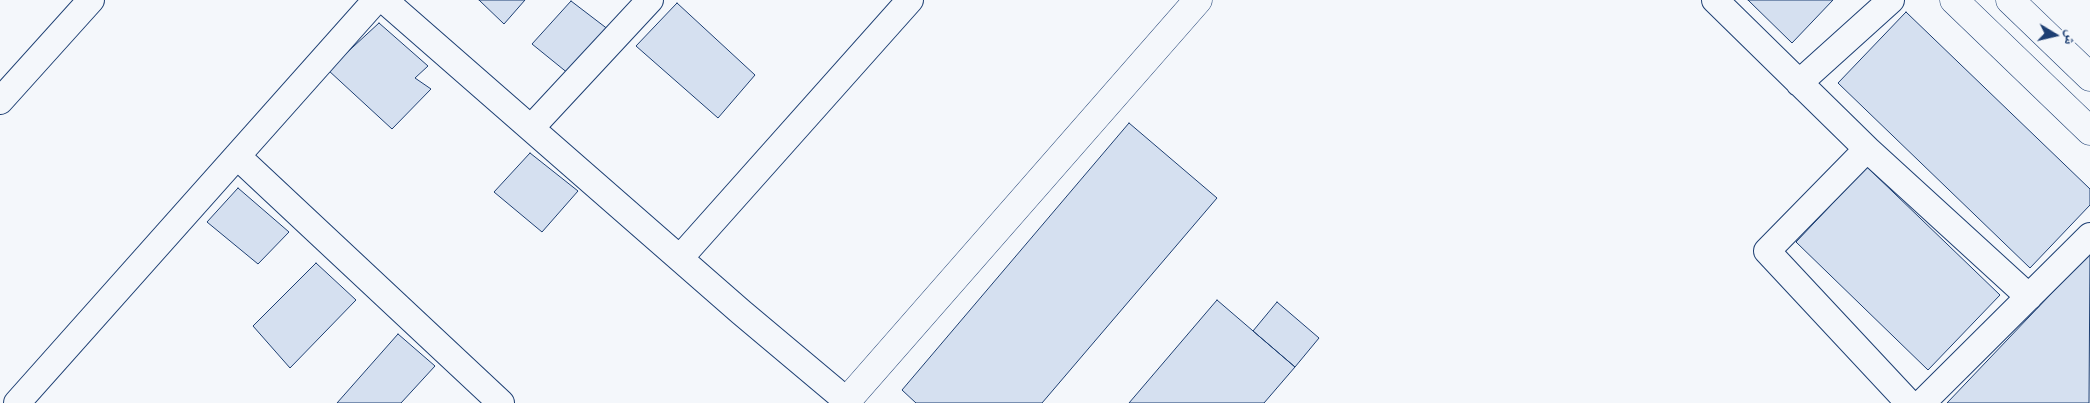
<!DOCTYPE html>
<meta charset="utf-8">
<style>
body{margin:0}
#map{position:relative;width:2090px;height:403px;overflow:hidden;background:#f4f7fb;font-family:"Varela Round","Noto Naskh Arabic",sans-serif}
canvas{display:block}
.north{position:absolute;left:2030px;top:10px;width:50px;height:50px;-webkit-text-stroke:4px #f4f7fb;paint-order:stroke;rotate:99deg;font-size:14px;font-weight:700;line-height:20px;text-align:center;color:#1d3f73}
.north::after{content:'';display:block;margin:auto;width:18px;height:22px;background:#1d3f73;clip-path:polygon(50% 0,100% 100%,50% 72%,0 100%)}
</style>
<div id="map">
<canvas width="2090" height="403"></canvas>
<div class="north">ش</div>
</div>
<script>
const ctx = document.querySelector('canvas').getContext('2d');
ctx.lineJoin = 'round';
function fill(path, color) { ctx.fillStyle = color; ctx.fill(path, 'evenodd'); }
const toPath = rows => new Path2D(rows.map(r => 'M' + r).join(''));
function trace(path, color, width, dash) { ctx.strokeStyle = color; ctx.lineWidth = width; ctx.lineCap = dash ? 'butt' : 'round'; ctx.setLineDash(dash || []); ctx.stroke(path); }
const building = toPath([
 [479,0,525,0,504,24,479,0],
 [1748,0,1833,0,1792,43,1748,0],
 [571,1,609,30,569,74,532,44,571,1],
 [677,3,755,75,718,118,636,46,677,3],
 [1906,12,2090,189,2090,205,2030,268,1838,83,1906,12],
 [379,23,428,66,415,78,431,89,392,129,328,70,379,23],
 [1129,123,1217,198,1042,403,916,403,902,390,1129,123],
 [530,153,578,191,542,232,494,192,530,153],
 [1867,167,2000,295,1928,370,1796,242,1867,167],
 [238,188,289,232,258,264,207,222,238,188],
 [2090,253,2089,403,1947,403,2090,253],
 [316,263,356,300,290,368,253,326,316,263],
 [1217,300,1295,367,1264,403,1129,403,1217,300],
 [1277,302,1319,338,1295,367,1253,331,1277,302],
 [398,334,435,366,401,403,337,403,398,334]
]);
const minor = toPath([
 [384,0,741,312,847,401],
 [1715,0,1867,149,2029,297],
 [1799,83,1891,0],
 [0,101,91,0],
 [531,128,650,0],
 [1867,149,1767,251,1909,403],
 [237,156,501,403],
 [680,258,910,0],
 [17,403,376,0],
 [1922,403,2090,236]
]);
const tertiary = toPath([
 [1954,0,2090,131],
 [2010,0,2090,77],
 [845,403,1198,0]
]);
fill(building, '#d5e0f0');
trace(building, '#1d3f73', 1);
trace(minor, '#1d3f73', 28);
trace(tertiary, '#1d3f73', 29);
trace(minor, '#f4f7fb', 26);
trace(tertiary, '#f4f7fb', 28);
</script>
